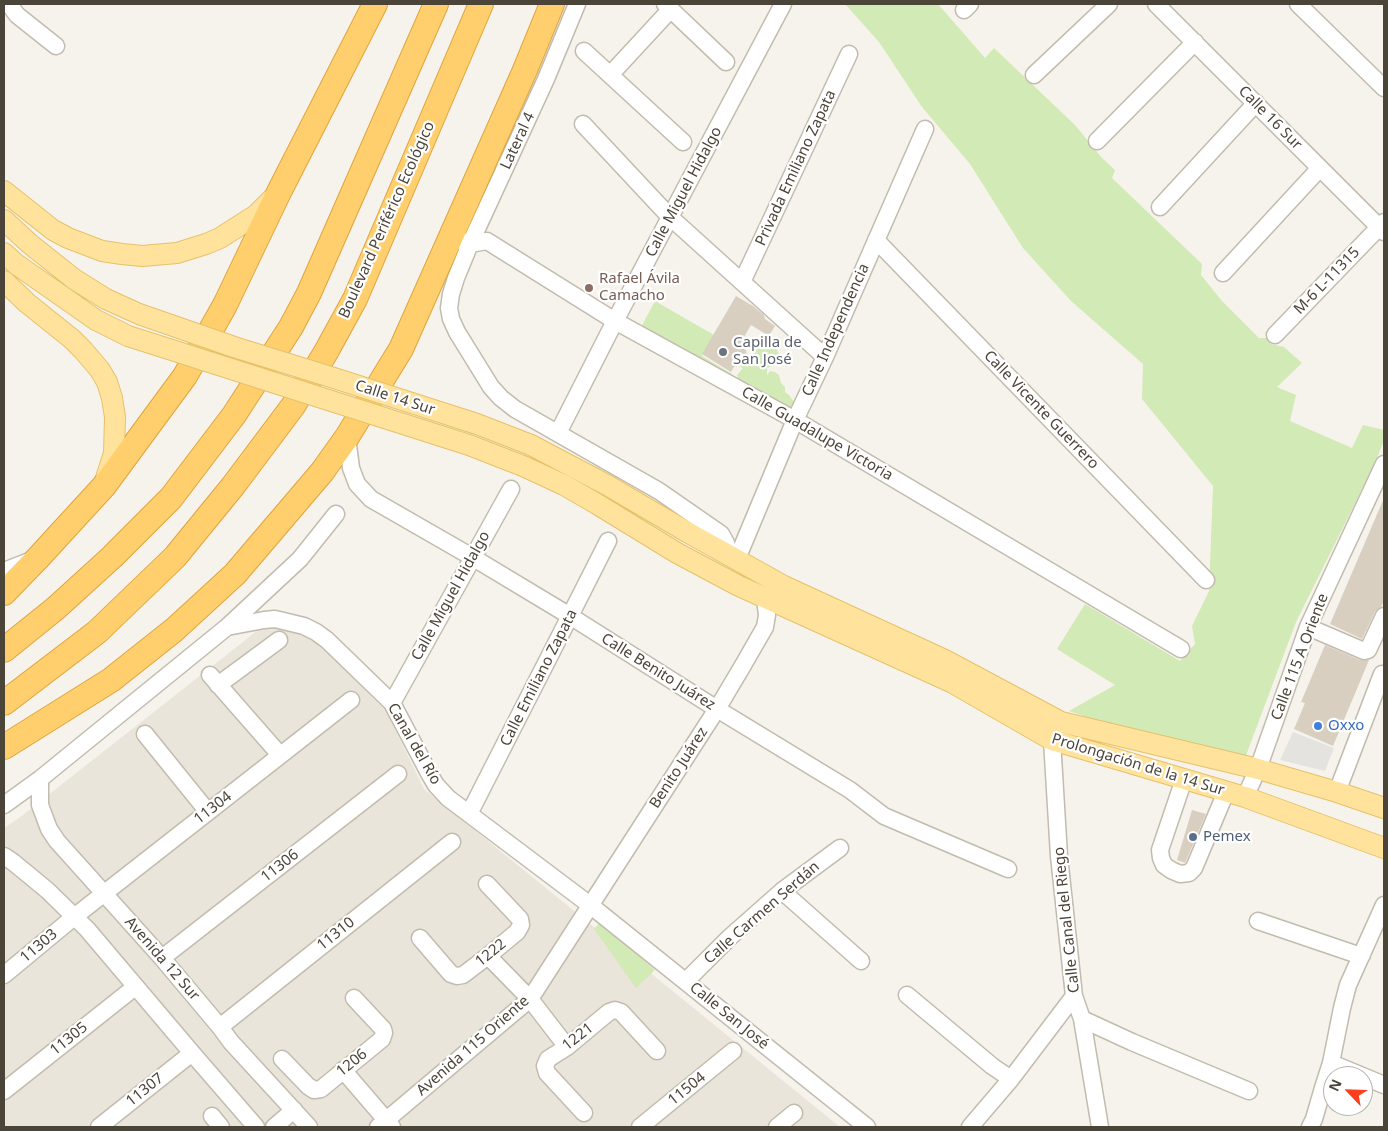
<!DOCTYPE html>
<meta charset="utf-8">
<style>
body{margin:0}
#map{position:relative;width:1388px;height:1131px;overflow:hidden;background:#f6f3ec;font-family:"Noto Sans",sans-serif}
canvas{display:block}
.frame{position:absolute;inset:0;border:5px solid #4b4439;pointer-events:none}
.north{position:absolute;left:1323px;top:1066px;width:50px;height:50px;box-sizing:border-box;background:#fff;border:1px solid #b7b4b0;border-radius:50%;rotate:294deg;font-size:14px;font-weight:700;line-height:20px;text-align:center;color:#4b4439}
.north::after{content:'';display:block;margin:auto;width:18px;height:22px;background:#fc3f1d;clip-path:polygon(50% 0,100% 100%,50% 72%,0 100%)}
</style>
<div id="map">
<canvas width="1388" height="1131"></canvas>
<div class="frame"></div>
<div class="north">N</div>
</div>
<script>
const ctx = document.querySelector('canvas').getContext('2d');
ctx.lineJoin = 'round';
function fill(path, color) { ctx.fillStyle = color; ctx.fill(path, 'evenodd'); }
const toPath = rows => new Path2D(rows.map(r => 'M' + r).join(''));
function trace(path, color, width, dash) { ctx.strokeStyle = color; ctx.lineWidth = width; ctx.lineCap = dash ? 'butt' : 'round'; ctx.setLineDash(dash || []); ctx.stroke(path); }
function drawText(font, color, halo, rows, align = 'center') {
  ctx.font = font + ' "Noto Sans",sans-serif'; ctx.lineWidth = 4.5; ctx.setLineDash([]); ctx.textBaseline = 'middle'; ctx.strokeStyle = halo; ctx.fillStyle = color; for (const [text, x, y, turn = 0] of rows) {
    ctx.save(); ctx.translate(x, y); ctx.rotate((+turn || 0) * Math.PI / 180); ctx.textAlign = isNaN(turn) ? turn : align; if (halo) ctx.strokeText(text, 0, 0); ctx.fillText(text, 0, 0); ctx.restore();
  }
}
const residential = toPath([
 [267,623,314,639,386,711,424,789,840,1127,4,1127,4,828,19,818]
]);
const green = toPath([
 [845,4,938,4,985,58,994,48,1075,125,1102,158,1115,170,1112,178,1202,264,1201,275,1222,301,1259,338,1267,338,1271,344,1284,347,1302,363,1277,387,1296,395,1290,421,1352,448,1363,425,1384,430,1384,440,1376,461,1296,622,1245,758,1113,726,1069,711,1115,685,1057,649,1085,604,1180,661,1195,644,1192,626,1209,591,1213,486,1142,399,1143,364,1071,301,1023,248,970,164,922,107,879,42],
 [655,301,714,335,702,356,732,374,730,377,639,331],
 [764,338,773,341,779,355,772,366,767,368,767,375,770,371,775,372,779,375,781,383,785,387,785,392,789,395,794,402,795,410,792,414,739,381,737,375,743,368,739,366,748,364,751,355,754,352,751,349,752,344],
 [600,922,655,970,636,988,594,929]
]);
const parking = toPath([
 [1293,732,1334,748,1325,771,1280,760]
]);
const building = toPath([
 [736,296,753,306,764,315,765,319,775,326,769,336,751,325,739,346,746,350,748,364,734,367,731,372,702,354],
 [1384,498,1384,601,1381,607,1375,612,1362,639,1330,624],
 [1325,645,1360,660,1369,660,1333,746,1294,729,1305,703,1301,702],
 [1192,810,1206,814,1185,863,1177,860]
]);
const minor = toPath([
 [9,4,17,15,56,46],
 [577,4,546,79,470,244,456,278,451,294,449,308,451,319,457,332,491,387,501,398,515,409,659,491,721,534,726,543,729,555],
 [665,4,726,62],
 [1156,4,1384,232],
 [1298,4,1384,88],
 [964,10,970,4],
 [584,51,683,142],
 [610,75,671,9],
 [1034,75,1109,4],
 [583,124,670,217,825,357],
 [1097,141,1195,42],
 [1160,207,1256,103],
 [450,237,470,244,487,241,615,321,795,420,1181,649],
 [876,240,1206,580],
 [1223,273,1320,168],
 [742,282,849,54],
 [1275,335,1384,222],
 [558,433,615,321,783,4],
 [347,437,351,468,357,484,371,499,472,557,570,616,717,709,850,790,884,816,1008,869],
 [737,559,795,420,825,357,925,129],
 [4,571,32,560],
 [227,627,264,620,275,619,304,626,316,632,327,640,392,703,430,775,436,785,448,798,590,905,867,1127],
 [1308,627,1364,651,1368,650,1384,616],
 [210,675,280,755],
 [218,685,279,640],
 [392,703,511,489],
 [145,734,208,812],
 [1052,740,1059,856,1074,996,1082,1019,1100,1127],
 [40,779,40,805,49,829,57,841,162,958,220,1027,231,1042,309,1127],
 [1184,779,1160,850,1161,858,1164,865,1171,870,1180,874,1189,873,1194,868,1226,792],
 [1337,792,1382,674],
 [1245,797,1258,769,1308,627,1384,464],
 [4,805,40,779,227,627,300,559,336,514],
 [469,814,570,616,608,541],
 [4,856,13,862,47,890,87,929,192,1053,256,1127],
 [782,891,861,961],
 [1258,921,1358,955,1362,955],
 [420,938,451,974,457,976,463,975,488,956,517,932,521,925,520,919,487,884],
 [488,956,530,999,567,1047],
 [162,958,398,774],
 [4,975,74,917,351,700],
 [686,981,730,937,782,891,840,848],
 [907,995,992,1066,1011,1079],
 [1082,1019,1132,1042,1249,1091],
 [220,1027,452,842],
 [282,1059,308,1086,314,1090,321,1089,382,1039,384,1033,383,1029,354,998],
 [1331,1063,1384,1085],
 [343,1070,392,1127],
 [4,1091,135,987],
 [584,1113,547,1073,545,1066,548,1059,567,1047,609,1012,615,1010,621,1012,657,1051],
 [212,1116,221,1127],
 [99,1127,192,1053],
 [274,1127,294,1110],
 [378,1127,530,999,717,709,742,667,765,627,767,615,765,599],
 [640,1127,733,1051],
 [777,1127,794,1113],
 [970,1127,1011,1079,1074,996],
 [1310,1127,1314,1119,1323,1088,1331,1063,1342,1008,1348,985,1384,905]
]);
const major = toPath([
 [4,191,53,230,68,238,102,251,122,254,142,256,177,253,206,244,220,238,256,215,272,199],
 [4,220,30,244,74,279,106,299,139,314],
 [4,253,16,264,96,320,128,336],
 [4,281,27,303,72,339,83,350,100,370,107,382,112,398,115,417,114,453,106,478],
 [531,445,607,485,687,532,784,586,945,660,1061,722,1258,769,1337,792,1384,808],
 [523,466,564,485,597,504,677,553,739,586,953,683,1052,740,1245,797,1384,848]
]);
const highway = toPath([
 [4,593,38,558,104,486,185,376,225,305,279,192,375,4],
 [4,650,56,608,112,557,171,498,234,415,291,327,309,293,436,4],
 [4,703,97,632,175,557,233,486,293,406,326,352,355,299,481,4],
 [4,747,111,680,174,630,235,574,322,472,347,437,401,349,525,70,552,4]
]);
const majorBridge = toPath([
 [139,314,234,347,334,378,477,424,531,445],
 [128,336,469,445,523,466]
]);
const markers = [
 [589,288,5,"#8d6e63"],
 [723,352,5,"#6b7280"],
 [1318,726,5,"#3f7fe0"],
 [1193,837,5,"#5c6f8a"]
];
const streetNames = [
 ["Calle 16 Sur",1270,118,45],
 ["Lateral 4",518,141,-65],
 ["Privada Emiliano Zapata",796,168,-65],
 ["Calle Miguel Hidalgo",684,192,-62],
 ["Boulevard Periférico Ecológico",387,220,-66],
 ["M-6 L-11315",1327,281,-46],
 ["Calle Independencia",836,330,-66],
 ["Calle 14 Sur",395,398,18],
 ["Calle Vicente Guerrero",1041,410,46],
 ["Calle Guadalupe Victoria",817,434,30],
 ["Calle Miguel Hidalgo",451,596,-61],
 ["Calle 115 A Oriente",1300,657,-69],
 ["Calle Benito Juárez",658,672,32],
 ["Calle Emiliano Zapata",539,678,-63],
 ["Canal del Río",414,744,60],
 ["Prolongación de la 14 Sur",1138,765,17],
 ["Benito Juárez",679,768,-57],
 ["11304",213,808,-38],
 ["11306",280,866,-38],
 ["Calle Carmen Serdán",762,913,-41],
 ["Calle Canal del Riego",1067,920,-96],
 ["11310",336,934,-39],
 ["11303",39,946,-40],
 ["1222",491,953,-39],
 ["Avenida 12 Sur",162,959,49],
 ["Calle San José",729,1016,39],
 ["1221",578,1037,-38],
 ["11305",69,1039,-39],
 ["Avenida 115 Oriente",473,1046,-41],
 ["1206",352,1063,-39],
 ["11504",687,1089,-39],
 ["11307",145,1090,-39]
];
const educationNames = [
 ["Rafael Ávila",599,279],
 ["Camacho",599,296]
];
const worshipNames = [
 ["Capilla de",733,343],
 ["San José",733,360]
];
const shopNames = [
 ["Oxxo",1328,726]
];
const serviceNames = [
 ["Pemex",1203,837]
];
fill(residential, '#eae5da');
fill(green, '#d2eab5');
fill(parking, '#e5e3e0');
fill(building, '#d8cfc1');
trace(minor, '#c2bbae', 19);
trace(major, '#e6c16a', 22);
trace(highway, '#e0a43c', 26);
trace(minor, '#fff', 16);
trace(major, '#ffe39c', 20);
trace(highway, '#ffcf6e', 24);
trace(majorBridge, '#e6c16a', 22, []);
trace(majorBridge, '#ffe39c', 20);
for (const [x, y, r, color] of markers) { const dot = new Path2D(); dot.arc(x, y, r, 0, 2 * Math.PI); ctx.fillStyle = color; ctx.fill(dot); trace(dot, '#fff', 2); }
drawText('15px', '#4b4439', '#fff', streetNames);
drawText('15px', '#785e54', '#fff', educationNames, 'left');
drawText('15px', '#5b616d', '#fff', worshipNames, 'left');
drawText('15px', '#366cbe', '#fff', shopNames, 'left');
drawText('15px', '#4e5e75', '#fff', serviceNames, 'left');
</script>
